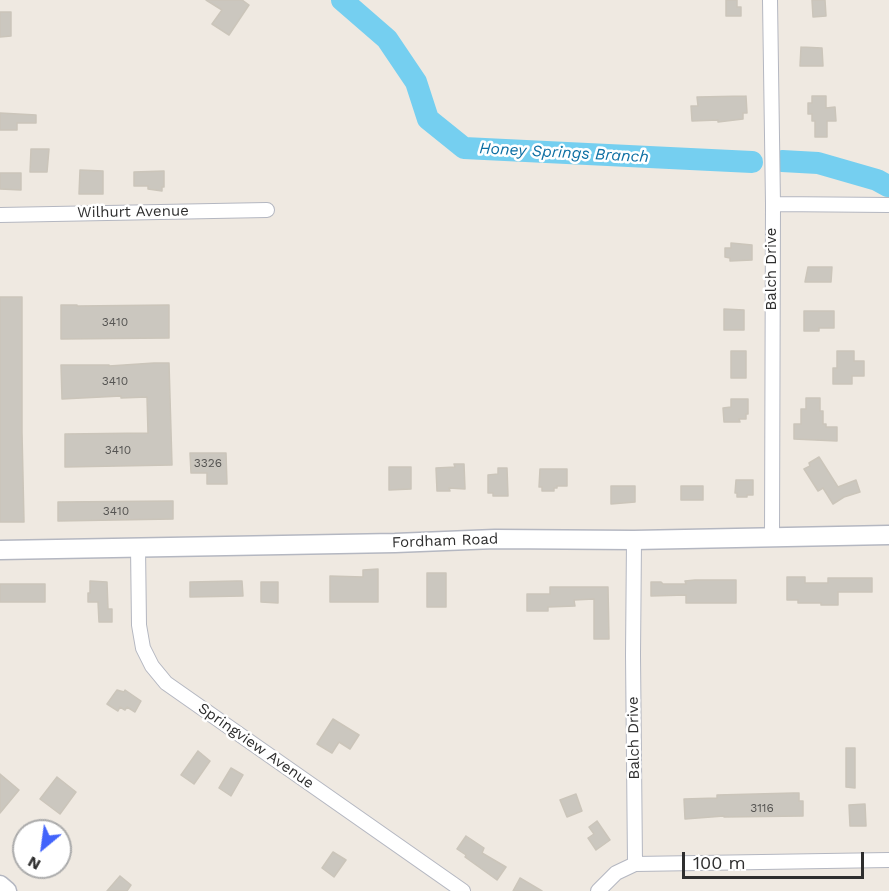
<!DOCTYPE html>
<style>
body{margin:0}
#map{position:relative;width:889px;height:891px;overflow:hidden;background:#efe9e1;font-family:"Work Sans",sans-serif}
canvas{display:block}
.north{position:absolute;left:12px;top:819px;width:60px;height:60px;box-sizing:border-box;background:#fff;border:2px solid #ababab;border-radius:50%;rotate:209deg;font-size:16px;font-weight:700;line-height:24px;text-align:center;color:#2e2e2e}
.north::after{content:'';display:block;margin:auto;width:21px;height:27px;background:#4264fb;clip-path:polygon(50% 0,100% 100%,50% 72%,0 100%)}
.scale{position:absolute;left:682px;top:852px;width:182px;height:27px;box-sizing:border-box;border:3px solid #2e2e2e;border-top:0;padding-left:8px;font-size:18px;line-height:21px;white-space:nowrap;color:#2e2e2e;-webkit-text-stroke:4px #fff;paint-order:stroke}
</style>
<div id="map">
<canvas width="889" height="891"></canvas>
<div class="north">N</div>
<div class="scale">100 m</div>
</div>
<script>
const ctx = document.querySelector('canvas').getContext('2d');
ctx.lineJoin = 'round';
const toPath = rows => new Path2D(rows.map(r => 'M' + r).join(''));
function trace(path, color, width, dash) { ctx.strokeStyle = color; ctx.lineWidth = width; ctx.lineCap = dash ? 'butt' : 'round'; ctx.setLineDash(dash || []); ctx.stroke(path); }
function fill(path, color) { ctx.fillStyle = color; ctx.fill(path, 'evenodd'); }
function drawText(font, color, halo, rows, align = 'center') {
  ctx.font = font + ' "Work Sans",sans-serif'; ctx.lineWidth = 5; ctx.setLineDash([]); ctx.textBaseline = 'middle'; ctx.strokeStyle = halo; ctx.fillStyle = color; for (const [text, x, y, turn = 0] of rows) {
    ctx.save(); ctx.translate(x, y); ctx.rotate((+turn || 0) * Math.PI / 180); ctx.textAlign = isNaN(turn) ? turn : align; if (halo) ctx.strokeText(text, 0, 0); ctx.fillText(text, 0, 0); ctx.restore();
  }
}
const river = toPath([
 [342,0,387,39,416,82,428,119,464,148,752,162],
 [782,161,818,163,877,180,888,186]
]);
const building = toPath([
 [206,0,242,0,249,5,229,35,212,24,222,10,206,0],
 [726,0,737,0,737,7,741,7,741,16,726,16,726,0],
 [812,0,825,0,826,16,813,17,812,0],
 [0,12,11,12,11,36,0,37,0,12],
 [801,47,822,48,823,66,800,66,801,47],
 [746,96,747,113,743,113,743,119,718,122,718,120,692,121,691,106,698,106,697,97,746,96],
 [812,96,826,96,826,108,835,107,836,121,827,121,827,137,815,137,815,121,812,121,812,114,808,114,808,103,812,103,812,96],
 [0,113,36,115,36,123,17,123,17,130,0,130,0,113],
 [31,149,49,149,47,172,30,172,31,149],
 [80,170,103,171,103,194,79,194,80,170],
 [164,171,164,187,162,187,162,191,148,189,148,186,134,186,134,172,164,171],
 [0,173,21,173,21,190,0,189,0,173],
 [731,243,752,245,752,260,730,261,730,258,725,257,725,248,731,248,731,243],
 [808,267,832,267,831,282,805,282,808,267],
 [0,297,22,297,22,432,24,522,0,522,0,297],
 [61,305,77,305,77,306,169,305,169,338,61,339,61,305],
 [724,309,744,310,744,330,724,330,724,309],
 [804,311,834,311,834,328,819,328,819,331,804,331,804,311],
 [731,351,746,351,746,378,731,378,731,351],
 [837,351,854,351,854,361,864,361,864,376,852,376,852,384,833,384,833,368,837,368,837,351],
 [154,363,169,363,172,465,65,467,65,434,148,433,147,397,121,398,121,396,62,399,61,365,109,365,109,366,154,363],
 [806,398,820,398,820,411,823,411,823,424,826,424,826,427,837,427,837,441,794,439,794,424,801,424,801,409,806,409,806,398],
 [731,399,748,399,748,414,746,414,746,419,739,419,740,422,724,422,723,408,731,407,731,399],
 [190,453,226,453,227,484,207,484,207,473,191,473,190,453],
 [819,457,838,487,856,480,860,492,844,497,833,504,823,488,818,491,804,469,810,466,809,463,819,457],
 [454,464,464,464,465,489,449,488,450,491,437,491,436,468,455,467,454,464],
 [389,467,411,467,411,489,389,490,389,467],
 [498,468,507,468,508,496,493,496,493,493,488,493,488,475,498,474,498,468],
 [540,469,567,469,567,486,557,486,557,488,554,488,554,491,542,491,542,487,539,487,540,469],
 [736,480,753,480,753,495,747,495,747,497,737,497,737,493,735,493,736,480],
 [611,486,635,486,635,502,611,504,611,486],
 [681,486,703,486,703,500,681,500,681,486],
 [173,501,173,519,58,521,58,502,173,501],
 [378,569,378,602,330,602,330,576,363,577,363,570,378,569],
 [427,573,446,573,446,607,427,607,427,573],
 [787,577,805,577,805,583,828,583,828,578,872,578,872,592,838,592,838,605,821,605,821,603,798,603,798,600,787,600,787,577],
 [695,580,736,580,736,603,686,603,686,595,651,596,651,582,661,582,663,584,686,584,685,581,695,580],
 [90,581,107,582,108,609,112,609,112,622,99,622,98,602,88,602,88,593,90,593,90,581],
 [237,581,242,581,243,596,190,597,190,582,237,581],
 [261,582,278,582,278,603,261,602,261,582],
 [0,584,45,584,45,602,0,602,0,584],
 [550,587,608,587,609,639,594,639,594,599,574,600,575,606,548,607,548,611,527,611,527,594,550,594,550,587],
 [117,690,124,692,125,690,141,701,135,712,127,707,125,710,120,707,118,711,107,704,117,690],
 [333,719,359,735,350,749,339,742,332,753,317,744,333,719],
 [846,748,855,748,855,788,846,787,846,748],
 [198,751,210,761,194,784,181,775,198,751],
 [231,768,243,775,231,796,219,788,231,768],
 [0,774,19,790,0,813,0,774],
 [57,777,76,792,60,814,40,799,57,777],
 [794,793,799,793,799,801,803,801,803,816,724,817,724,816,685,819,684,799,717,798,717,795,794,793],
 [576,794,582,811,567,817,560,800,576,794],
 [865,804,866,826,850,826,849,805,865,804],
 [597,821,610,840,596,850,588,838,594,834,589,827,597,821],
 [466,836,484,848,482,853,506,867,497,880,465,857,466,855,457,849,466,836],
 [333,852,346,860,334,877,322,868,333,852],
 [120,876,131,885,127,891,107,891,120,876],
 [520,878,542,891,513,891,520,878]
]);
const street = toPath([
 [770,0,773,204,772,537],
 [773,204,889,205],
 [0,215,267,210],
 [634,540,633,655,635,864],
 [138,547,139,625,143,648,152,666,166,683,463,891],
 [598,891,616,873,635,864,889,860]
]);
const secondary = toPath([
 [0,550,395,543,495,539,634,540,889,535],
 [0,885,7,891]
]);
const numberNames = [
 ["3410",115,322],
 ["3410",115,381],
 ["3410",118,450],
 ["3326",208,463],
 ["3410",116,511],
 ["3116",762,808]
];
const streetNames = [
 ["Wilhurt Avenue",133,212,-1],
 ["Balch Drive",772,269,-90],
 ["Fordham Road",445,541,-2],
 ["Balch Drive",634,738,-91],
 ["Springview Avenue",256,746,35]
];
const waterNames = [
 ["Honey Springs Branch",564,153,3]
];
trace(river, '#75cff0', 22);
fill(building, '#cbc7bf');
trace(building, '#cbc5ba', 1.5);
trace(street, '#b4b7c1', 16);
trace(secondary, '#b4b7c1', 21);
trace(street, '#fff', 14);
trace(secondary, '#fff', 18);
drawText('12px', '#555452', null, numberNames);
drawText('15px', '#2e2e2e', '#fff', streetNames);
drawText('italic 16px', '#0d6fa3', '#fff', waterNames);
</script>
